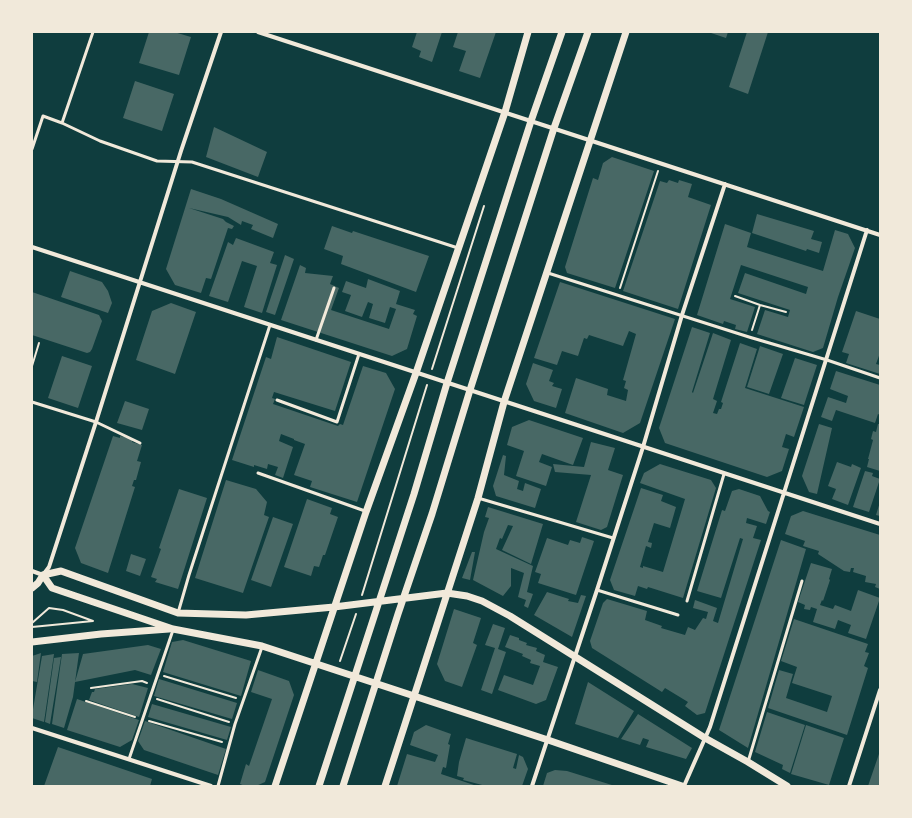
<!DOCTYPE html>
<style>
body{margin:0}
#map{position:relative;width:912px;height:818px;overflow:hidden;background:#0f3d3e;font-family:Bitter,serif}
canvas{display:block}
.frame{position:absolute;inset:0;border:33px solid #f1e9da;pointer-events:none}
</style>
<div id="map">
<canvas width="912" height="818"></canvas>
<div class="frame"></div>
</div>
<script>
const ctx = document.querySelector('canvas').getContext('2d');
ctx.lineJoin = 'round';
function fill(path, color) { ctx.fillStyle = color; ctx.fill(path, 'evenodd'); }
const toPath = rows => new Path2D(rows.map(r => 'M' + r).join(''));
function trace(path, color, width, dash) { ctx.strokeStyle = color; ctx.lineWidth = width; ctx.lineCap = dash ? 'butt' : 'round'; ctx.setLineDash(dash || []); ctx.stroke(path); }
const building = toPath([
 [149,32,174,32,191,37,179,75,139,63],
 [417,32,442,32,432,62,419,57,421,51,412,47],
 [458,32,496,32,480,78,459,71,466,51,453,47],
 [708,32,728,32,726,38],
 [747,32,768,32,748,94,729,87],
 [135,81,174,94,162,131,123,118],
 [214,127,267,152,258,177,206,157],
 [612,157,654,171,615,288,567,273,565,267,593,178,598,180,603,163],
 [669,180,678,183,679,180,692,184,688,197,711,205,678,309,623,291,660,181,667,183],
 [191,189,221,199,278,224,273,238,251,229,253,225,242,221,241,225,228,217,189,208,223,219,226,222,234,226,232,229,228,228,211,279,206,278,201,293,175,285,166,269],
 [757,214,814,231,811,239,822,242,819,253,807,249,806,251,752,233],
 [725,224,751,233,747,247,823,271,835,230,848,234,855,248,838,297,823,348,813,352,757,334,765,310,788,317,790,310,738,293,745,273,806,294,808,287,741,265,730,299,755,307,747,332,735,329,736,325,724,321,723,324,697,315],
 [332,226,352,233,353,231,429,256,416,292,341,264,343,256,324,249],
 [236,238,274,252,270,263,277,265,262,313,244,307,257,266,242,261,228,302,209,296,228,242,233,245],
 [285,255,294,259,275,315,266,312],
 [300,265,306,268,305,273,333,276,330,284,339,288,331,310,389,329,396,309,390,307,385,323,369,318,373,304,368,302,362,317,345,311,351,295,342,292,346,281,366,288,368,279,400,291,396,304,415,310,413,314,417,316,407,349,392,356,281,320],
 [70,271,102,282,108,291,112,303,108,313,61,297],
 [560,282,675,319,640,423,623,433,565,413,576,378,608,389,607,395,626,401,628,390,624,388,626,381,623,380,636,334,629,331,623,346,589,335,587,339,584,338,578,356,562,351,557,365,534,358],
 [32,292,99,315,102,321,92,349,90,352,87,353,32,335],
 [171,303,196,312,175,374,136,360,152,311],
 [856,311,880,319,880,353,876,364,880,365,880,374,846,363,849,354,842,352],
 [692,327,710,333,692,392,693,393,713,333,731,340,713,399,717,401,713,413,717,414,719,409,721,409,723,403,721,402,740,343,757,349,745,388,804,407,794,437,786,434,782,447,789,449,782,471,767,477,665,443,659,428],
 [277,337,351,362,335,411,274,392,272,398,275,399,273,404,338,426,340,424,343,425,363,366,386,373,395,389,357,502,310,487,312,481,294,475,305,444,294,440,294,439,281,434,279,441,293,447,283,478,275,475,278,467,268,464,267,469,254,465,254,467,232,460,266,357,271,359],
 [760,346,783,354,769,394,747,387],
 [62,356,92,366,78,408,48,398],
 [795,358,817,365,804,405,781,398],
 [533,363,553,370,549,381,554,383,552,386,562,389,556,408,534,401,526,384],
 [836,371,880,385,880,415,878,414,875,423,836,410,832,421,821,417,828,397,846,403,848,396,830,389],
 [125,401,149,409,142,430,117,423],
 [529,420,583,438,573,465,542,454,539,462,552,467,546,486,516,476,524,451,507,445,512,427],
 [819,424,832,428,817,494,809,492,802,476],
 [878,424,880,424,880,471,867,467,869,459,868,459,873,440,871,439,873,431,876,432],
 [113,436,120,438,120,436,133,439,132,442,142,445,137,461,141,462,136,480,134,480,132,486,135,487,108,573,81,563,75,548],
 [591,442,615,448,608,470,623,475,607,527,601,530,576,522,591,475,555,472,553,464,584,467],
 [503,455,506,456,504,475,519,481,517,489,523,491,525,483,541,489,535,508,496,496,493,486],
 [837,462,851,467,852,464,861,468,848,505,832,499,836,489,828,486],
 [660,464,711,480,716,488,683,598,648,587,647,589,638,586,635,596,614,590,610,580,641,488,663,495,661,501,676,507,670,528,654,523,648,542,652,543,651,548,646,546,640,567,643,568,643,566,663,572,685,499,640,483,644,473],
 [865,471,873,473,872,476,880,479,869,512,853,507],
 [226,480,256,489,267,502,264,515,269,517,243,593,195,578],
 [179,489,207,498,178,589,155,582,157,579,151,577,161,549,159,548],
 [739,489,760,496,768,511,770,512,766,524,747,518,746,523,757,526,753,538,761,540,705,713,697,715,685,706,688,702,665,688,662,692,592,648,590,641,603,603,607,599,647,611,645,620,662,626,661,628,685,635,688,627,695,630,703,618,706,619,708,612,693,608,695,600,717,608,713,621,718,623,743,539,740,538,721,598,697,591,722,510,725,511,732,491],
 [307,499,332,508,330,514,338,517,325,555,323,555,319,567,314,566,311,576,284,567],
 [880,502,880,516,876,515],
 [488,507,543,524,531,564,502,550,513,526,508,525,502,539,500,538,496,549,533,566,527,592,533,594,528,608,524,606,526,600,518,597,524,573,511,568,511,586,503,596,473,580,484,532,489,518,485,517],
 [803,511,880,535,880,589,875,587,876,584,865,582,866,576,853,572,854,568,851,568,850,572,844,571,818,554,819,551,803,546,805,541,785,534,791,516],
 [273,517,293,524,271,587,251,580],
 [582,537,594,541,576,595,538,583,541,574,535,572,547,538,568,545,570,540,580,543],
 [781,540,806,549,748,748,719,730],
 [472,552,475,552,470,580,462,578],
 [131,554,146,559,140,576,126,571],
 [811,563,832,569,829,579,830,580,823,601,822,600,820,605,833,609,835,605,851,611,858,590,880,598,866,639,848,633,851,625,838,620,835,629,813,622,817,609,811,607,810,610,804,609,805,605,798,602],
 [547,592,569,599,568,601,578,603,581,595,586,596,572,637,534,615],
 [454,609,481,618,473,643,477,645,462,687,445,681,437,664],
 [794,619,868,644,865,652,869,653,864,666,868,668,847,735,768,708,779,670,793,674,786,698,827,712,832,696,792,683,797,667,781,661],
 [493,624,505,628,498,649,506,652,492,694,481,690,495,648,485,645],
 [510,635,519,638,519,640,527,643,526,645,537,648,536,651,545,655,543,662,558,667,546,700,536,704,498,690,504,675,533,685,540,666,530,663,531,660,522,656,523,654,505,647],
 [183,640,251,661,241,696,163,672,172,642],
 [148,645,161,649,151,675,135,670,75,682,83,654],
 [41,653,37,682,32,681,32,656],
 [79,653,73,697,64,728,52,724,62,654],
 [54,654,44,722,32,718,32,715,42,656],
 [61,657,50,724,45,722,54,658],
 [258,670,289,681,294,695,265,782,256,786,245,786,240,784,246,764,249,766,272,699,251,692],
 [159,679,237,703,232,719,154,696],
 [588,682,634,711,618,738,575,724],
 [132,684,148,688,139,717,89,700,92,692,94,692,95,689],
 [77,699,139,720,132,740,120,747,67,730],
 [152,704,231,727,227,740,148,717],
 [767,712,805,725,790,773,782,769,783,765,755,752],
 [638,714,692,748,686,759,646,747,649,740,643,738,640,745,621,739],
 [145,721,226,749,218,775,144,750,138,741],
 [426,725,451,734,448,744,450,745,446,768,443,767,441,774,477,786,397,786,407,754,435,762,438,755,410,745,414,732],
 [806,725,844,738,829,785,791,774],
 [466,738,517,754,513,768,516,769,519,755,523,757,528,769,522,786,486,786,463,780,464,778,457,776,459,762],
 [58,747,152,779,150,786,44,786],
 [880,751,880,786,868,786],
 [555,770,567,771,615,786,543,786,547,773]
]);
const path = toPath([
 [620,288,658,171],
 [735,296,760,305,786,312],
 [752,330,760,305],
 [32,366,39,343],
 [432,369,484,206],
 [362,595,427,385],
 [32,623,49,608,63,610,93,621,32,627],
 [340,661,356,614],
 [164,676,236,698],
 [91,688,142,681,147,683],
 [157,699,229,722],
 [86,701,135,717],
 [149,721,222,742]
]);
const service = toPath([
 [62,123,93,32],
 [32,149,43,116,62,123,100,141,157,161,192,162,458,248],
 [548,273,749,337,827,360,880,378],
 [316,340,334,288],
 [277,400,337,422,359,354],
 [32,402,96,422,140,443],
 [258,473,365,511],
 [478,498,613,538],
 [597,590,678,615],
 [687,601,724,474],
 [178,613,189,575,270,325],
 [129,759,173,630],
 [748,762,802,581],
 [218,786,235,724,262,647]
]);
const minor = toPath([
 [258,32,880,235],
 [32,247,880,524],
 [32,571,43,575,49,567,96,422,181,151,221,32],
 [32,728,211,786],
 [532,786,597,590,643,447,682,315,725,184],
 [684,786,710,727,867,230],
 [849,786,880,690]
]);
const tertiary = toPath([
 [43,575,52,588,173,629,262,646,548,740,682,786],
 [32,588,38,583,43,575,61,571,178,613,246,615,334,607,447,593,467,596,482,601,510,616,705,738,748,762,787,786],
 [32,642,101,634,169,629],
 [275,786,366,512,416,373,505,112,528,32],
 [319,786,414,494,447,383,531,121,562,32],
 [343,786,398,614,432,514,470,390,554,128,588,32],
 [385,786,478,498,504,402,626,32]
]);
fill(building, '#486865');
trace(path, '#f1e9da', 2);
trace(service, '#f1e9da', 3);
trace(minor, '#f1e9da', 4);
trace(tertiary, '#f1e9da', 7);
</script>
